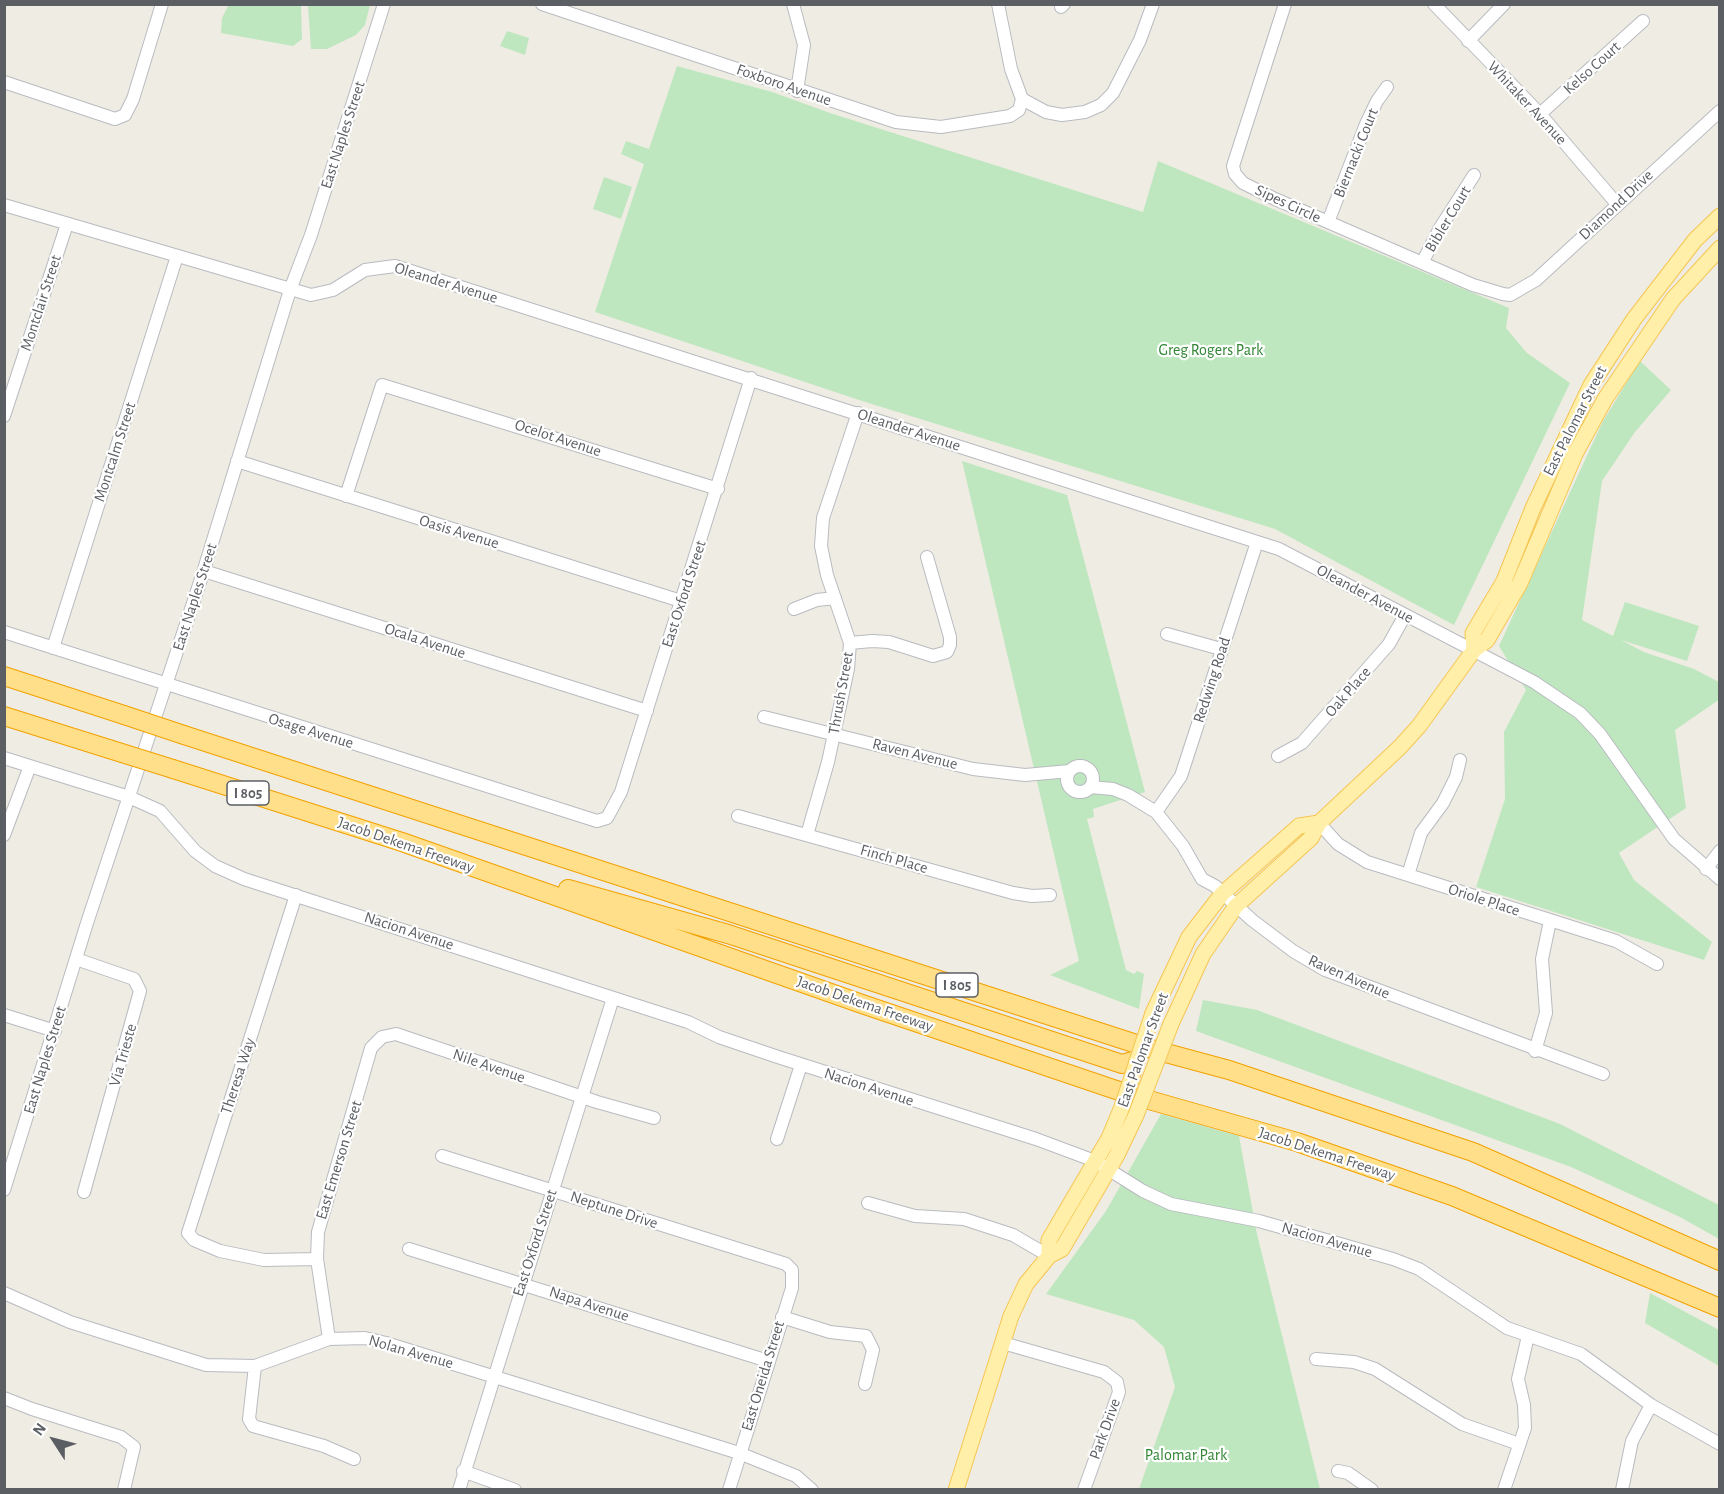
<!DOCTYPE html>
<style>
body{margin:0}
#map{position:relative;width:1724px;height:1494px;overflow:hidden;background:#efece3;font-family:"Alegreya Sans",sans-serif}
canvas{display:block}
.frame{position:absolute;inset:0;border:6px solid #5b5f64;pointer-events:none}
.north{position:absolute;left:24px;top:1410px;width:60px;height:60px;-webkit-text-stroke:4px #fff;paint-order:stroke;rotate:306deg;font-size:16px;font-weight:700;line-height:24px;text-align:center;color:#5b5f64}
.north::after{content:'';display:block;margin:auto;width:21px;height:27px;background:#5b5f64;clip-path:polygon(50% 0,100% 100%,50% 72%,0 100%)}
</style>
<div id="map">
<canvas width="1724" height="1494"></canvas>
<div class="frame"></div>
<div class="north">N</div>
</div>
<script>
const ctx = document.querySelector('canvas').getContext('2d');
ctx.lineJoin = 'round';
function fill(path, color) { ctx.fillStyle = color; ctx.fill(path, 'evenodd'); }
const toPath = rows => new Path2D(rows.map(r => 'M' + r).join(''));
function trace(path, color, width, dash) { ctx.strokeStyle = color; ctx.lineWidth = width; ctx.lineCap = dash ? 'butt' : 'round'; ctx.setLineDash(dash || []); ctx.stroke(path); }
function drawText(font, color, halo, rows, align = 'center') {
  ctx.font = font + ' "Alegreya Sans",sans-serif'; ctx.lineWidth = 4.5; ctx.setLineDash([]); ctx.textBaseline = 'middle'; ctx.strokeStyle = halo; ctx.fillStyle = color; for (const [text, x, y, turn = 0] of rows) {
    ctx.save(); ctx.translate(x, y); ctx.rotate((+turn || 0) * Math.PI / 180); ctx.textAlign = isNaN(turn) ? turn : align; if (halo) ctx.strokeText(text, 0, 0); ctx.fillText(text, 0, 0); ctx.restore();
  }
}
const green = toPath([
 [229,4,301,5,302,39,293,46,221,33,222,18],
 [308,5,308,4,370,5,365,25,356,35,327,49,311,49],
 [507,31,529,38,525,55,500,46],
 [677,66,772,92,830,113,1143,212,1158,161,1509,308,1506,328,1527,353,1570,383,1454,625,1275,529,859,400,595,312,644,164,621,154,626,141,649,149],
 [604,177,632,187,621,219,593,209],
 [1640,361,1671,390,1635,432,1602,481,1582,620,1613,636,1625,602,1699,626,1687,661,1621,640,1644,652,1694,669,1719,682,1720,699,1675,730,1686,808,1619,853,1634,880,1712,942,1704,960,1476,887,1505,799,1504,732,1526,690,1499,646,1603,421],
 [962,461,1067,495,1145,792,1093,809,1094,817,1087,819,1126,970,1134,974,1137,971,1144,974,1139,1009,1050,975,1079,961],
 [1203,1000,1257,1010,1560,1124,1719,1205,1719,1239,1680,1217,1571,1167,1196,1031],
 [1161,1114,1239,1136,1257,1234,1320,1489,1139,1489,1175,1387,1164,1347,1134,1320,1046,1294,1106,1211],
 [1650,1293,1719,1330,1719,1366,1645,1323]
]);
const minor = toPath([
 [542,4,896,122,941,127,1010,116,1019,110,1022,99],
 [793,4,804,45,797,91],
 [998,4,1011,69,1022,99],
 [1285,4,1233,166,1235,174,1243,183,1275,199,1473,285,1503,294,1510,295,1536,280,1720,111],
 [1434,4,1540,114,1617,204],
 [1061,7,1064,4],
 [1468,41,1504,4],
 [4,82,115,119,125,115,133,99,162,4],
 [1022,99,1046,112,1062,115,1085,112,1101,105,1113,93,1140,40,1153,4],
 [1540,114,1643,21],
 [4,205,311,295,333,290,365,270,395,266,1279,549,1534,682,1580,713,1600,734,1674,839,1720,879],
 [1328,222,1366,124,1377,101,1387,87],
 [1422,263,1440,228,1474,175],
 [4,416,67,224],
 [237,461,681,601],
 [346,496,382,385,718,489],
 [204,571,647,711],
 [794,609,817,600,835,598],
 [4,632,597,821,607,818,621,792,751,378],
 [1167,634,1221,649],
 [850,643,872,641,889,642,933,656,947,652,950,645,950,637,927,557],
 [53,648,177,256],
 [764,717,973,769,1025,775,1070,771],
 [1278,756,1302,743,1389,644,1405,615],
 [4,758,129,797,160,811,195,851,215,866,244,879,688,1022,719,1037,778,1057,1036,1139,1095,1161,1143,1191,1171,1204,1259,1221,1393,1259,1419,1269,1507,1328,1581,1354,1651,1405,1720,1444],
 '1067 779a13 13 0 1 1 26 0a13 13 0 1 1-26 0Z',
 [1090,787,1113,789,1128,795,1156,812,1183,846,1202,879,1215,886,1252,920,1293,951,1325,970,1603,1074],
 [1156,812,1181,776,1257,542],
 [738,816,1013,893,1032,896,1050,895],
 [1319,823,1338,844,1367,862,1616,941,1657,964],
 [4,835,30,766],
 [807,835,828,762,848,669,850,643,827,575,821,546,823,518,858,413],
 [1706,869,1720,851],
 [1408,875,1421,833,1443,803,1456,777,1460,760],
 [296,895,188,1233,194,1240,220,1251,264,1260,317,1259],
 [76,959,134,979,140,991,84,1192],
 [4,1015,55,1031],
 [1535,1051,1546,1013,1542,959,1550,921],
 [777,1139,801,1065],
 [442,1156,764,1257,786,1264,792,1270,792,1288,729,1490],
 [4,1190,87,923,202,576,290,290,311,235,384,4],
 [868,1203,915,1216,964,1219,1013,1235,1049,1256],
 [409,1249,768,1361],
 [4,1293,70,1322,206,1365,255,1366,329,1339,365,1338,386,1343,739,1453,796,1476,812,1490],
 [782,1317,830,1332,866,1336,873,1350,865,1384],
 [329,1339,317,1259,318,1232,371,1048,382,1037,396,1034,597,1102,654,1118],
 [1003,1343,1104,1372,1117,1382,1119,1392,1084,1490],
 [1316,1359,1354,1362,1375,1369,1462,1424,1519,1444],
 [255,1366,249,1419,253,1426,324,1446,354,1459],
 [4,1398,32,1409,121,1437,134,1447,124,1490],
 [463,1471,515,1490],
 [1338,1471,1348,1473,1372,1490],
 [459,1490,613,998],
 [1504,1490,1525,1428,1524,1405,1518,1379,1528,1336],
 [1622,1490,1632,1441,1651,1405]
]);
const major = toPath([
 [1474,650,1473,633,1504,581,1533,508,1591,385,1634,319,1695,240,1720,216],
 [1153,1013,1189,937,1222,894,1299,826,1319,823],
 [1171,1024,1203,954,1236,906,1311,838,1319,823,1400,747,1419,726,1474,650,1487,640,1520,583,1575,454,1605,399,1673,299,1720,248],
 [1049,1256,1049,1240,1109,1138,1122,1107],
 [956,1490,1011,1316,1026,1284,1049,1256,1062,1249,1117,1155,1136,1115]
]);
const highway = toPath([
 [4,676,124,715],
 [4,716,109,749],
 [184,735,1155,1050,1229,1070,1473,1152,1720,1261],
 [173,769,402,842,862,1004,1128,1094,1297,1142,1452,1196,1720,1308],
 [568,889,728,934,1122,1064,1132,1061]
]);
const majorBridge = toPath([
 [1122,1107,1153,1013],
 [1136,1115,1171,1024]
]);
const highwayBridge = toPath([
 [124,715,184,735],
 [109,749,173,769]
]);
const shields = [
 [248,793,42],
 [957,985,42]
];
const shieldNames = [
 ["I 805",248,793],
 ["I 805",957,985]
];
const streetNames = [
 ["Kelso Court",1592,68,-42],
 ["Foxboro Avenue",784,85,19],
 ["Whitaker Avenue",1527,103,47],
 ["East Naples Street",343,135,-72],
 ["Biernacki Court",1356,153,-68],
 ["Sipes Circle",1288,204,25],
 ["Diamond Drive",1616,205,-43],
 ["Bibler Court",1448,219,-59],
 ["Oleander Avenue",446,283,17],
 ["Montclair Street",41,303,-72],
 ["East Palomar Street",1575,421,-63],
 ["Oleander Avenue",909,430,18],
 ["Ocelot Avenue",558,438,18],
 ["Montcalm Street",115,452,-72],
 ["Oasis Avenue",459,532,17],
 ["East Oxford Street",684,594,-72],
 ["Oleander Avenue",1365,594,28],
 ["East Naples Street",195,597,-72],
 ["Ocala Avenue",425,641,18],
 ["Redwing Road",1212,680,-72],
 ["Oak Place",1348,692,-49],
 ["Thrush Street",841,693,-80],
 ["Osage Avenue",311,731,17],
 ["Raven Avenue",915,754,14],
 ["Jacob Dekema Freeway",406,845,19],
 ["Finch Place",894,859,16],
 ["Oriole Place",1484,900,18],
 ["Nacion Avenue",409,931,18],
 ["Raven Avenue",1349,977,24],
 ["Jacob Dekema Freeway",865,1004,19],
 ["East Palomar Street",1143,1050,-70],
 ["Via Trieste",123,1055,-74],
 ["East Naples Street",45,1060,-73],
 ["Nile Avenue",489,1066,19],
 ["Theresa Way",238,1076,-72],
 ["Nacion Avenue",869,1087,18],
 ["Jacob Dekema Freeway",1327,1154,18],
 ["East Emerson Street",339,1160,-73],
 ["Neptune Drive",614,1210,18],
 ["Nacion Avenue",1327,1240,16],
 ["East Oxford Street",535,1243,-72],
 ["Napa Avenue",589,1304,18],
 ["Nolan Avenue",411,1352,16],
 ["East Oneida Street",763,1376,-73],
 ["Park Drive",1105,1429,-70]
];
const parkNames = [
 ["Greg Rogers Park",1211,350],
 ["Palomar Park",1186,1455]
];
fill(green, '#bfe7bf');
trace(minor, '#b8bbc0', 14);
trace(major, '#f6c654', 17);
trace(highway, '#f2a100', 20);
trace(minor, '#fff', 12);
trace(major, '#ffefa8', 15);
trace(highway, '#ffdf8a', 18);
trace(majorBridge, '#f6c654', 17, []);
trace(highwayBridge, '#f2a100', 20, []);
trace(majorBridge, '#ffefa8', 15);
trace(highwayBridge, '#ffdf8a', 18);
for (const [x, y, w] of shields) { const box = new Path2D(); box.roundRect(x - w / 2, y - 12, w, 24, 4.5); ctx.fillStyle = '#fff'; ctx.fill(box); trace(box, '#5b5f64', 1.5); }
drawText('bold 15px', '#5b5f64', null, shieldNames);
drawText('16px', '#5b5f64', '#fff', streetNames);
drawText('16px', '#318534', '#fff', parkNames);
</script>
